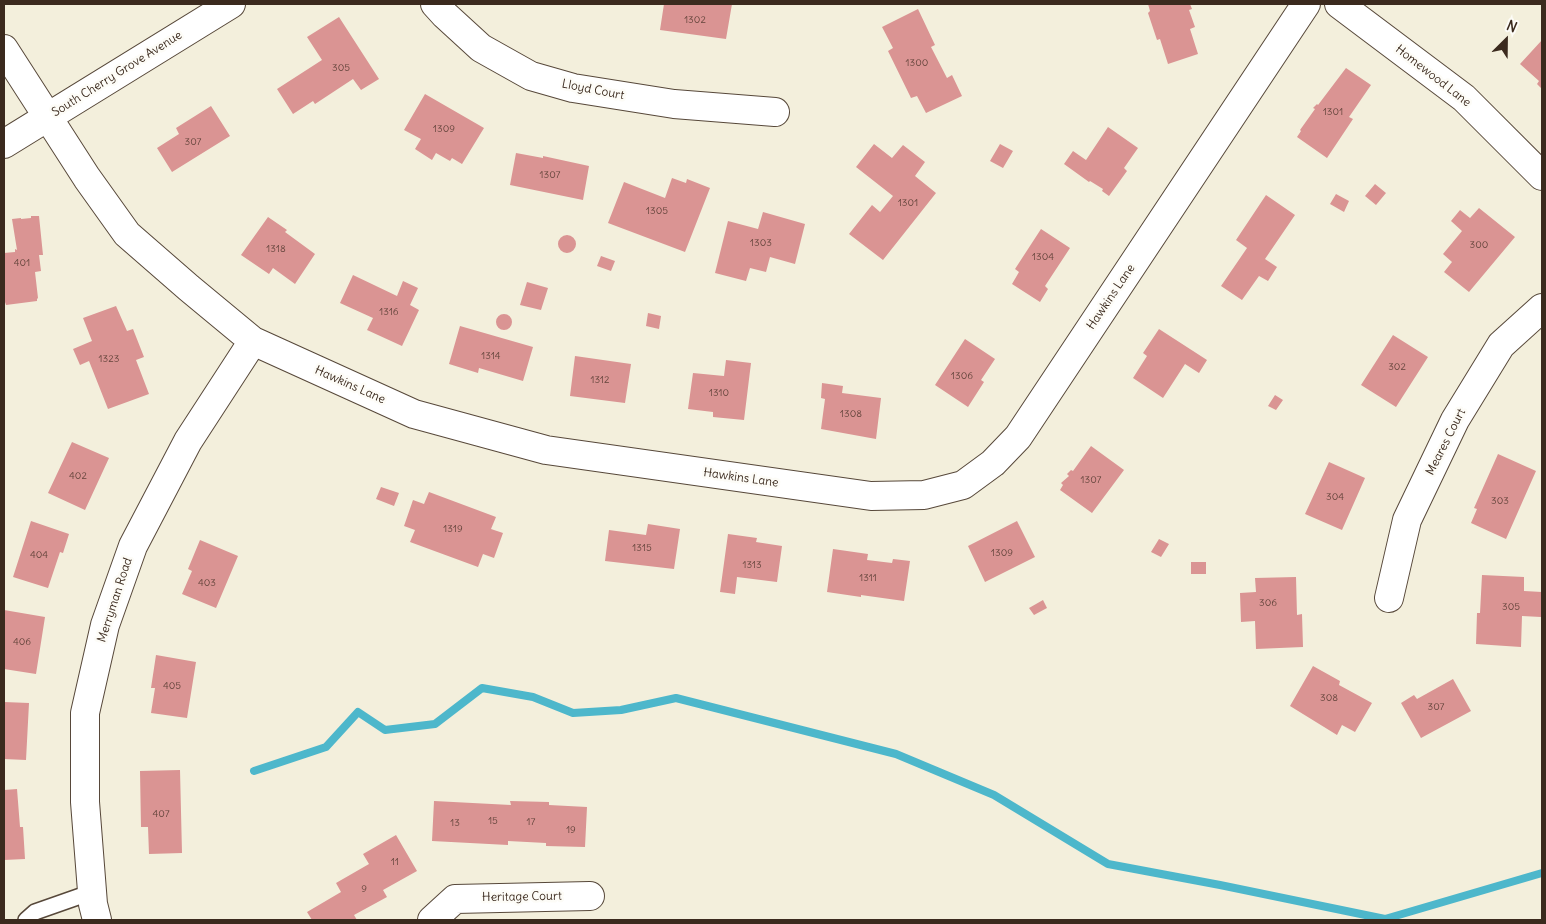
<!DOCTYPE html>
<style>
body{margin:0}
#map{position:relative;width:1546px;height:924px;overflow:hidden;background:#f3efdc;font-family:Delius,sans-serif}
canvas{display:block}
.frame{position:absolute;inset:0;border:5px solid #3b2a1e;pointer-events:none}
.north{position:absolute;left:1481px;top:15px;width:50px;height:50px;-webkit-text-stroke:4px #fdfcf7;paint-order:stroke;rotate:23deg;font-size:14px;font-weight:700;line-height:20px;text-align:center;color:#3b2a1e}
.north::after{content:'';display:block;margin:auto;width:18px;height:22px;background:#3b2a1e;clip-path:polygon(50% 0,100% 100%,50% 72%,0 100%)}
</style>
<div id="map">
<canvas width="1546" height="924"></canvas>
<div class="frame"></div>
<div class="north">N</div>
</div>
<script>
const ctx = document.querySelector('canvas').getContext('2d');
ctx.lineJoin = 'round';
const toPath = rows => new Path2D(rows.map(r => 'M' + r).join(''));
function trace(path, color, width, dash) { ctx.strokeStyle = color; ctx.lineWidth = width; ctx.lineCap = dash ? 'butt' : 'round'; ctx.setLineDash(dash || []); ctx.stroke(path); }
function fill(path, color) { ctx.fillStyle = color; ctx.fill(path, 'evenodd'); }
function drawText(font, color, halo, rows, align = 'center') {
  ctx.font = font + ' Delius,sans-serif'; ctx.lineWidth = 5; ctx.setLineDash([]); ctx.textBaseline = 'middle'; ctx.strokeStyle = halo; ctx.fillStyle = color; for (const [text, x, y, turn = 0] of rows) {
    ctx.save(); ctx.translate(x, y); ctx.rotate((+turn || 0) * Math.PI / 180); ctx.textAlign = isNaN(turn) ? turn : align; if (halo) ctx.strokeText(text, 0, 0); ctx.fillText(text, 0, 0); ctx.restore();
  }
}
const stream = toPath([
 [254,771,326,747,358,712,385,730,435,724,482,688,533,697,573,713,621,710,676,698,896,754,994,795,1108,864,1220,885,1385,919,1542,873]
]);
const building = toPath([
 [664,4,732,4,726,39,660,30],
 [1148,4,1190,4,1192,9,1189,10,1195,27,1190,29,1198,54,1168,64,1160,39,1157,40,1148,13,1150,11],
 [918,9,935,45,931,47,947,78,952,75,962,96,926,113,917,96,911,98,888,51,893,48,882,27],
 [339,17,379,79,361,90,353,79,315,104,313,101,293,114,277,89,322,60,307,37],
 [1542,40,1542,89,1537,84,1539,81,1520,64],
 [1346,68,1371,85,1349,117,1353,119,1327,158,1297,137,1301,131,1300,130,1315,109,1313,108,1317,104,1318,105],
 [425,94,484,128,462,164,452,158,450,161,436,153,432,160,415,149,421,139,404,130],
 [211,106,230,136,172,172,157,148,179,134,176,128],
 [1108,127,1138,148,1124,168,1127,171,1109,196,1102,191,1103,189,1090,181,1089,182,1064,164,1073,151,1086,160],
 [874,144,892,158,903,145,925,162,915,176,936,193,883,260,849,234,872,205,880,212,893,196,856,167],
 [1000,144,1013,151,1003,168,990,161],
 [516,153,543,158,543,156,589,166,583,200,510,185],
 [672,178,686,183,687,179,710,188,685,252,608,223,624,182,665,198],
 [1375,184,1386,193,1376,205,1365,196],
 [1336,194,1349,201,1344,212,1330,204],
 [1266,195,1295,215,1265,259,1277,267,1268,281,1259,276,1242,300,1221,286,1247,248,1236,240],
 [1479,208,1515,237,1469,292,1444,272,1452,262,1443,254,1462,231,1451,221,1460,210,1470,218],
 [763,212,805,224,795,264,770,257,766,272,750,268,746,281,715,273,728,221,758,229],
 [31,216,39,216,43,255,39,255,41,271,35,272,38,298,37,299,37,301,6,305,5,302,4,303,4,253,15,252,15,249,17,250,12,219,21,218,21,219,31,218],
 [268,217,287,230,285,232,315,254,295,284,273,268,269,274,241,255],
 [1041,229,1070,248,1045,286,1048,289,1040,302,1012,284,1019,272,1015,269],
 '558 244a9 9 0 1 1 18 0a9 9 0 1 1-18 0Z',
 [601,256,615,261,611,271,597,266],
 [353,275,397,296,403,281,418,288,410,305,419,310,402,346,367,330,373,318,340,303],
 [527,282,548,288,541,310,520,305],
 [116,306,127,331,133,329,144,357,136,360,149,394,108,409,89,361,80,365,73,349,92,341,83,318],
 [648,313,661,316,659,329,646,326],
 '496 322a8 8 0 1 1 16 0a8 8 0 1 1-16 0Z',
 [460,326,533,347,523,381,479,368,478,373,449,364],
 [1159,329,1207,360,1199,373,1185,364,1163,398,1133,378,1147,356,1143,353],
 [1393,335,1428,357,1396,407,1361,385],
 [965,339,995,359,981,380,984,382,968,407,935,385],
 [575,356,631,364,625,403,570,396],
 [726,360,751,363,744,420,713,417,713,412,688,409,693,373,724,376],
 [822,383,843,386,842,393,881,398,876,439,821,429,825,399,821,398],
 [1275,395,1283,400,1276,410,1268,406],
 [72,442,109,458,85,510,48,493],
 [1091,446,1124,470,1092,513,1060,490,1063,485,1061,483,1069,476,1067,474,1071,470,1073,471],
 [1498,454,1536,471,1506,539,1471,523,1477,509,1474,508],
 [1329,462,1365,478,1342,530,1305,514],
 [381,487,399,493,394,506,376,499],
 [429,492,496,517,491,529,503,533,494,558,483,554,478,567,410,542,415,530,404,526,413,500,424,504],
 [31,521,69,534,63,553,60,552,48,588,13,577],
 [1017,521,1035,557,985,582,968,546],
 [648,524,680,529,674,569,605,561,609,530,646,535],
 [728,534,757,538,756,542,782,546,777,582,737,577,735,594,720,592],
 [1159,539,1169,544,1161,557,1151,552],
 [200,540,238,556,216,608,182,594,192,571,188,569],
 [833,549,868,554,867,560,892,563,893,559,910,561,904,601,861,595,861,597,827,592],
 [1191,562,1206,562,1206,574,1191,574],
 [1482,575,1524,577,1524,591,1542,592,1541,617,1522,616,1521,647,1476,644,1477,613,1480,613],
 [1296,577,1297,615,1302,614,1303,647,1256,649,1255,621,1241,622,1240,593,1256,592,1255,578],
 [1043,600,1047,608,1034,615,1029,608],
 [4,610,45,617,36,674,4,669],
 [156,655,196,662,187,718,151,713,155,688,151,688],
 [1313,666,1340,681,1339,685,1372,703,1355,732,1342,725,1337,735,1290,706],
 [1453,679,1471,711,1421,738,1401,703,1414,695,1417,699],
 [4,702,29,703,26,760,4,759],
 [180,770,182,853,149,854,148,827,141,827,140,771],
 [17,789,20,827,23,827,25,859,4,860,4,790],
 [434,801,511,805,510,801,549,802,549,805,587,807,585,847,546,846,546,843,508,841,508,845,432,841],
 [396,835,417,871,383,890,387,897,354,915,357,920,312,920,307,912,341,892,336,883,369,864,363,854]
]);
const service = toPath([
 [26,920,35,912,92,892]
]);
const minor = toPath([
 [435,4,445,15,481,48,531,76,573,88,674,104,775,112],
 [1339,4,1464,98,1542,176],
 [4,49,87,178,127,234,189,288,253,341,414,414,546,450,871,496,924,495,963,485,993,463,1018,437,1306,4],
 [4,144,231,4],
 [1389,598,1407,520,1455,420,1501,345,1542,308],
 [97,920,93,904,85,802,85,713,105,625,133,546,188,441,253,341],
 [432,920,455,899,590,896]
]);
const numberNames = [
 ["1302",695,20],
 ["1300",917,63],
 ["305",341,68],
 ["1301",1333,112],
 ["1309",444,129],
 ["307",193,142],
 ["1307",550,175],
 ["1301",908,203],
 ["1305",657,211],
 ["1303",761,243],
 ["300",1479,245],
 ["1318",276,249],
 ["1304",1043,257],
 ["401",22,263],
 ["1316",389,312],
 ["1314",491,356],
 ["1323",109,359],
 ["302",1397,367],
 ["1306",962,376],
 ["1312",600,380],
 ["1310",719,393],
 ["1308",851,414],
 ["402",78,476],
 ["1307",1091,480],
 ["304",1335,497],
 ["303",1500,501],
 ["1319",453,529],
 ["1315",642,548],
 ["1309",1002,553],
 ["404",39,555],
 ["1313",752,565],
 ["1311",868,578],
 ["403",207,583],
 ["306",1268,603],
 ["305",1511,607],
 ["406",22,642],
 ["405",172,686],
 ["308",1329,698],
 ["307",1436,707],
 ["407",161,814],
 ["15",493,821],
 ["17",531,822],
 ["13",455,823],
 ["19",571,830],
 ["11",395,862],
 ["9",364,889]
];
const streetNames = [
 ["South Cherry Grove Avenue",117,74,-32],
 ["Homewood Lane",1433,76,38],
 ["Lloyd Court",593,90,11],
 ["Hawkins Lane",1111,297,-56],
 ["Hawkins Lane",350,385,24],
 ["Meares Court",1446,442,-63],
 ["Hawkins Lane",741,478,8],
 ["Merryman Road",115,600,-72],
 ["Heritage Court",522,897,-1]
];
trace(stream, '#4db7cb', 8);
fill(building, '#da9493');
trace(service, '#57483a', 18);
trace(minor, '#57483a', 30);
trace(service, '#fff', 15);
trace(minor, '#fff', 28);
drawText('10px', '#63443b', null, numberNames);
drawText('12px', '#3b2a1e', '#fdfcf7', streetNames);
</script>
